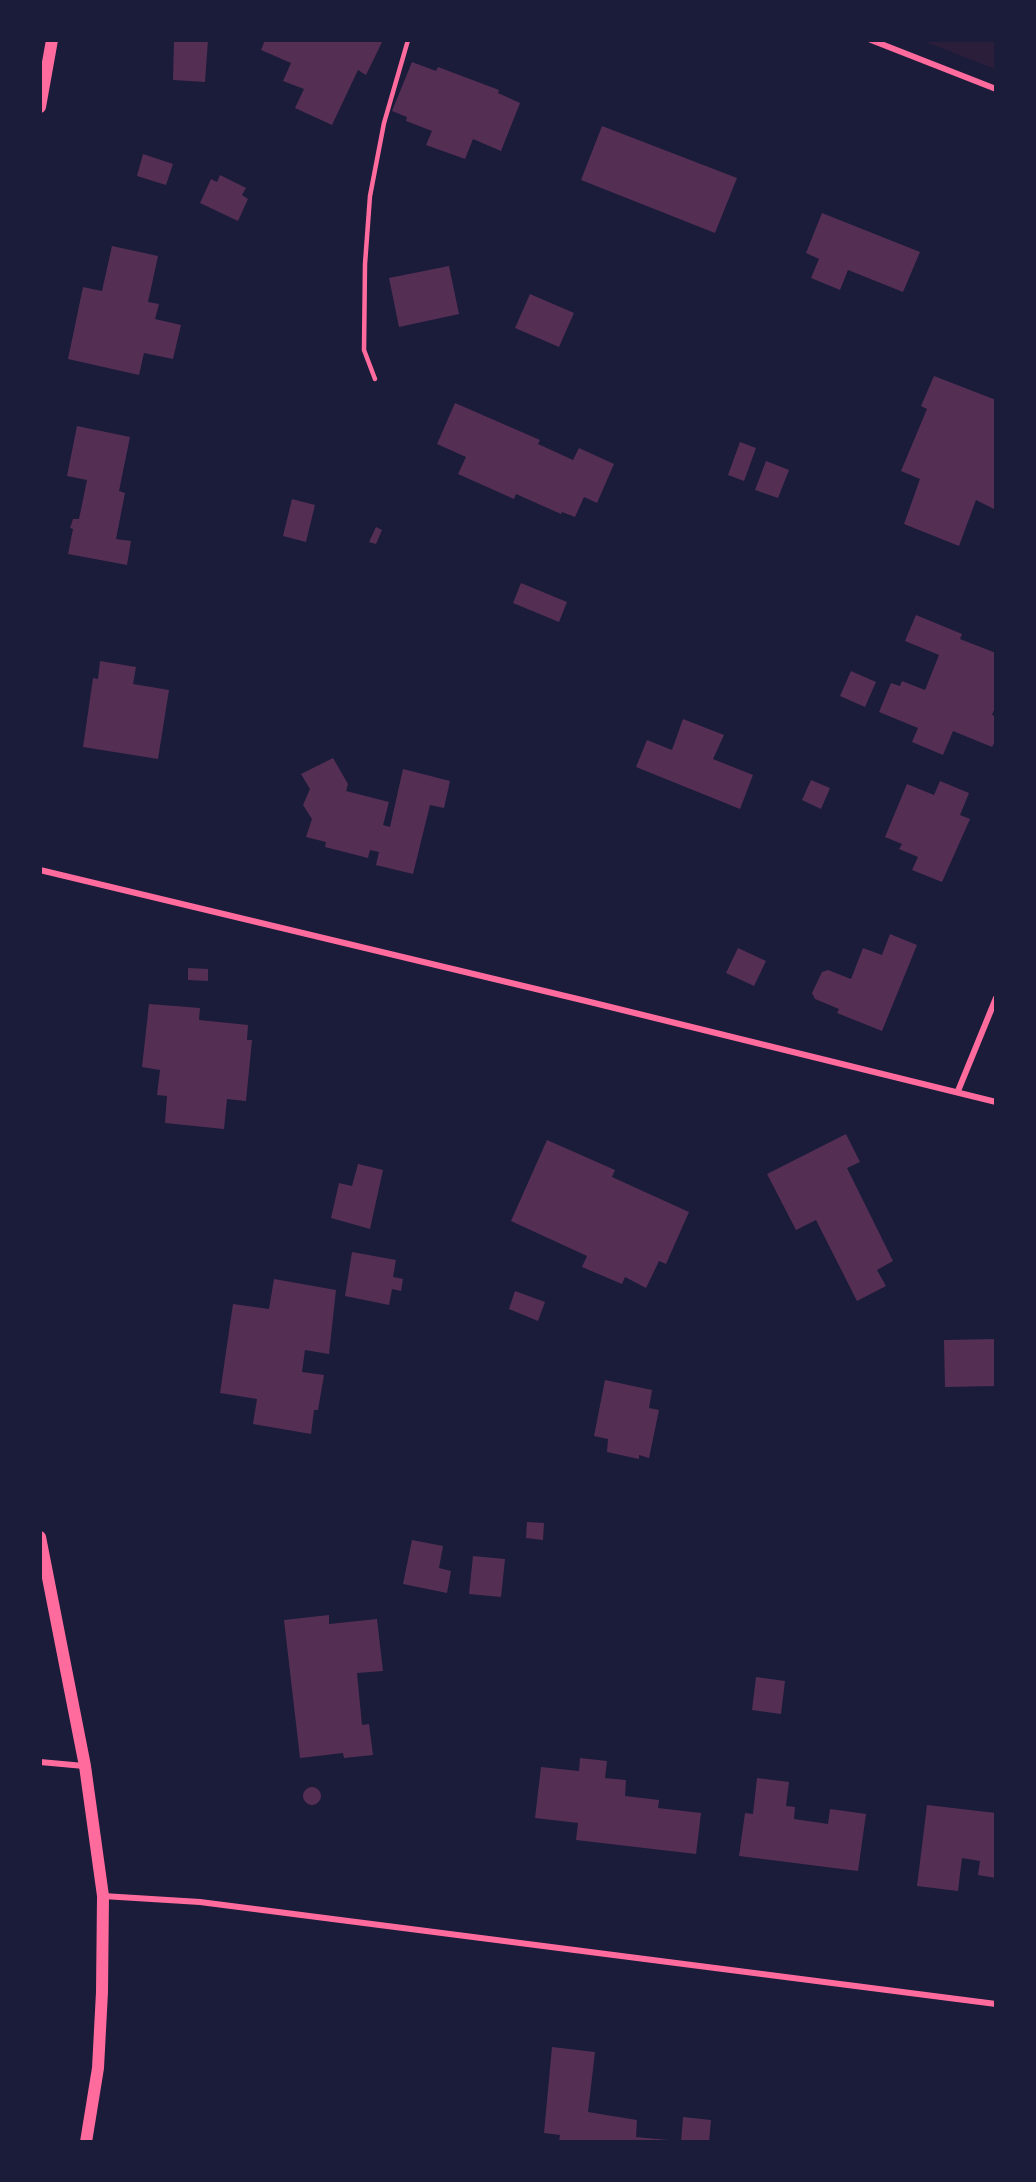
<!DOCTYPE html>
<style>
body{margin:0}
#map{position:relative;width:1036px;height:2182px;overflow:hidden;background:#1b1b3a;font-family:Roboto,sans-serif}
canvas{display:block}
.frame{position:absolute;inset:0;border:42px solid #1b1b3a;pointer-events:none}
</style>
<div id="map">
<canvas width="1036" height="2182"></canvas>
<div class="frame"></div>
</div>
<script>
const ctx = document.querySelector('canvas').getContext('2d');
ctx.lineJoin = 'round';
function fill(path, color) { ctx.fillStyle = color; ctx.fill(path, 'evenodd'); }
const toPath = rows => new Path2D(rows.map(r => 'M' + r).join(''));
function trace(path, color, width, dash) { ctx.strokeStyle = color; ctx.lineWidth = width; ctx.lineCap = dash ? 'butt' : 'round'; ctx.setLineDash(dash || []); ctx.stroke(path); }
const green = toPath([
 [923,41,995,41,995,69]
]);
const building = toPath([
 [174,40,208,40,205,82,173,80],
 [265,40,383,40,366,75,358,70,332,125,295,108,304,89,283,81,291,63,261,50],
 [412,62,436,71,438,67,499,90,498,93,520,103,501,151,473,139,465,159,426,145,432,131,406,121,407,117,392,111],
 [602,126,737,178,715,233,581,180],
 [143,154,173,164,166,185,137,176],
 [220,175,246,188,242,195,248,199,238,221,200,203,211,179,217,182],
 [822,213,920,252,903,292,848,270,840,290,811,278,819,259,806,253],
 [112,246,158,256,148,302,159,304,155,319,181,325,173,359,144,353,139,375,68,359,83,287,102,291],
 [449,266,459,314,399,327,389,278],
 [530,294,574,313,559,347,515,328],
 [934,376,996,400,996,510,976,500,959,546,904,524,920,479,901,471,927,409,921,406],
 [455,403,540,440,538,444,573,460,579,448,614,464,597,503,584,497,575,517,562,512,561,514,516,494,514,499,458,474,466,457,437,444],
 [77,426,130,437,119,491,125,493,116,539,131,541,127,565,68,554,73,529,70,528,73,519,79,519,87,480,67,476],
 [740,442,756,448,744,481,728,475],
 [766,461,789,470,778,498,755,490],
 [292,499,315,505,306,542,283,536],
 [376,527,382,530,376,544,369,542],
 [521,583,567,602,559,622,513,603],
 [916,615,962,634,960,639,996,653,996,705,992,715,996,716,996,739,992,747,953,731,943,755,912,742,918,728,879,712,891,683,900,686,902,681,925,690,939,655,905,641],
 [100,661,136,667,133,684,169,690,158,759,83,747,93,678,98,679],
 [851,671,876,682,865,707,840,696],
 [683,719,724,735,713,759,753,775,740,809,636,767,647,740,672,750],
 [333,758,348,784,346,791,389,802,383,825,390,827,403,769,450,781,444,808,430,805,413,874,376,865,379,852,370,850,368,858,325,847,326,842,306,837,312,819,303,805,310,789,301,774],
 [811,780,830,788,821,809,802,800],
 [940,781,969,793,960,815,970,819,942,882,912,870,918,857,899,849,902,844,885,837,907,784,934,795],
 [890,934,917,945,882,1031,837,1013,839,1009,815,999,812,993,822,972,828,970,851,979,863,948,882,955],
 [738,948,766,961,754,986,726,973],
 [188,968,208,969,208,981,188,980],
 [149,1004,200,1008,199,1020,248,1025,247,1040,252,1040,246,1101,227,1099,224,1129,165,1123,167,1096,157,1095,160,1070,142,1067],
 [846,1134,860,1162,847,1168,893,1261,877,1270,886,1286,857,1301,816,1220,796,1230,767,1174],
 [547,1140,615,1170,612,1177,689,1212,666,1264,659,1261,646,1288,625,1277,622,1284,582,1267,587,1256,511,1221],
 [358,1164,383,1170,370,1229,331,1218,339,1183,352,1186],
 [352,1252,396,1260,393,1277,403,1279,401,1291,392,1289,389,1305,345,1296],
 [274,1279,336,1290,329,1354,305,1350,302,1372,324,1375,318,1410,314,1410,311,1434,253,1424,257,1399,220,1393,233,1304,269,1309],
 [515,1291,545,1302,538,1321,509,1309],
 [996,1339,996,1386,945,1387,944,1340],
 [605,1380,652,1390,649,1408,659,1410,649,1458,639,1455,639,1459,607,1452,608,1439,594,1436],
 [527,1522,544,1523,543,1540,526,1538],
 [412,1540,443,1546,439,1568,451,1571,447,1593,403,1584],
 [473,1556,505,1559,501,1597,469,1594],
 [329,1615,329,1624,377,1619,383,1671,357,1673,362,1725,369,1724,373,1755,344,1758,343,1753,300,1758,284,1620],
 [756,1677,785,1681,781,1714,752,1710],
 [580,1758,607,1761,605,1778,626,1780,625,1796,659,1800,658,1808,701,1813,696,1854,576,1840,578,1823,535,1818,541,1767,579,1771],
 [757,1778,789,1782,786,1806,795,1807,794,1819,828,1824,830,1809,866,1814,858,1871,739,1856,745,1813,753,1814],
 '303 1796a9 9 0 1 1 18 0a9 9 0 1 1-18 0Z',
 [927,1805,996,1813,996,1878,978,1875,980,1861,962,1858,958,1891,917,1886],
 [552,2047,595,2052,588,2112,637,2120,636,2137,669,2140,669,2142,559,2142,560,2135,544,2133],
 [683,2117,711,2120,709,2142,681,2142]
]);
const service = toPath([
 [375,379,364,350,365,264,370,196,384,123,408,40]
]);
const minor = toPath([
 [871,40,996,89],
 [40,870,586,1001,996,1102],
 [958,1091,996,998],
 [40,1762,84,1766],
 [103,1896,200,1902,996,2004]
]);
const secondary = toPath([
 [40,107,52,40],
 [40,1537,85,1766,103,1896,102,1992,98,2068,86,2142]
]);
fill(green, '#2a1e3b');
fill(building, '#542f53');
trace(service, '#ff6b9d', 4.5);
trace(minor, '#ff6b9d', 6);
trace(secondary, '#ff6b9d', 12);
</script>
